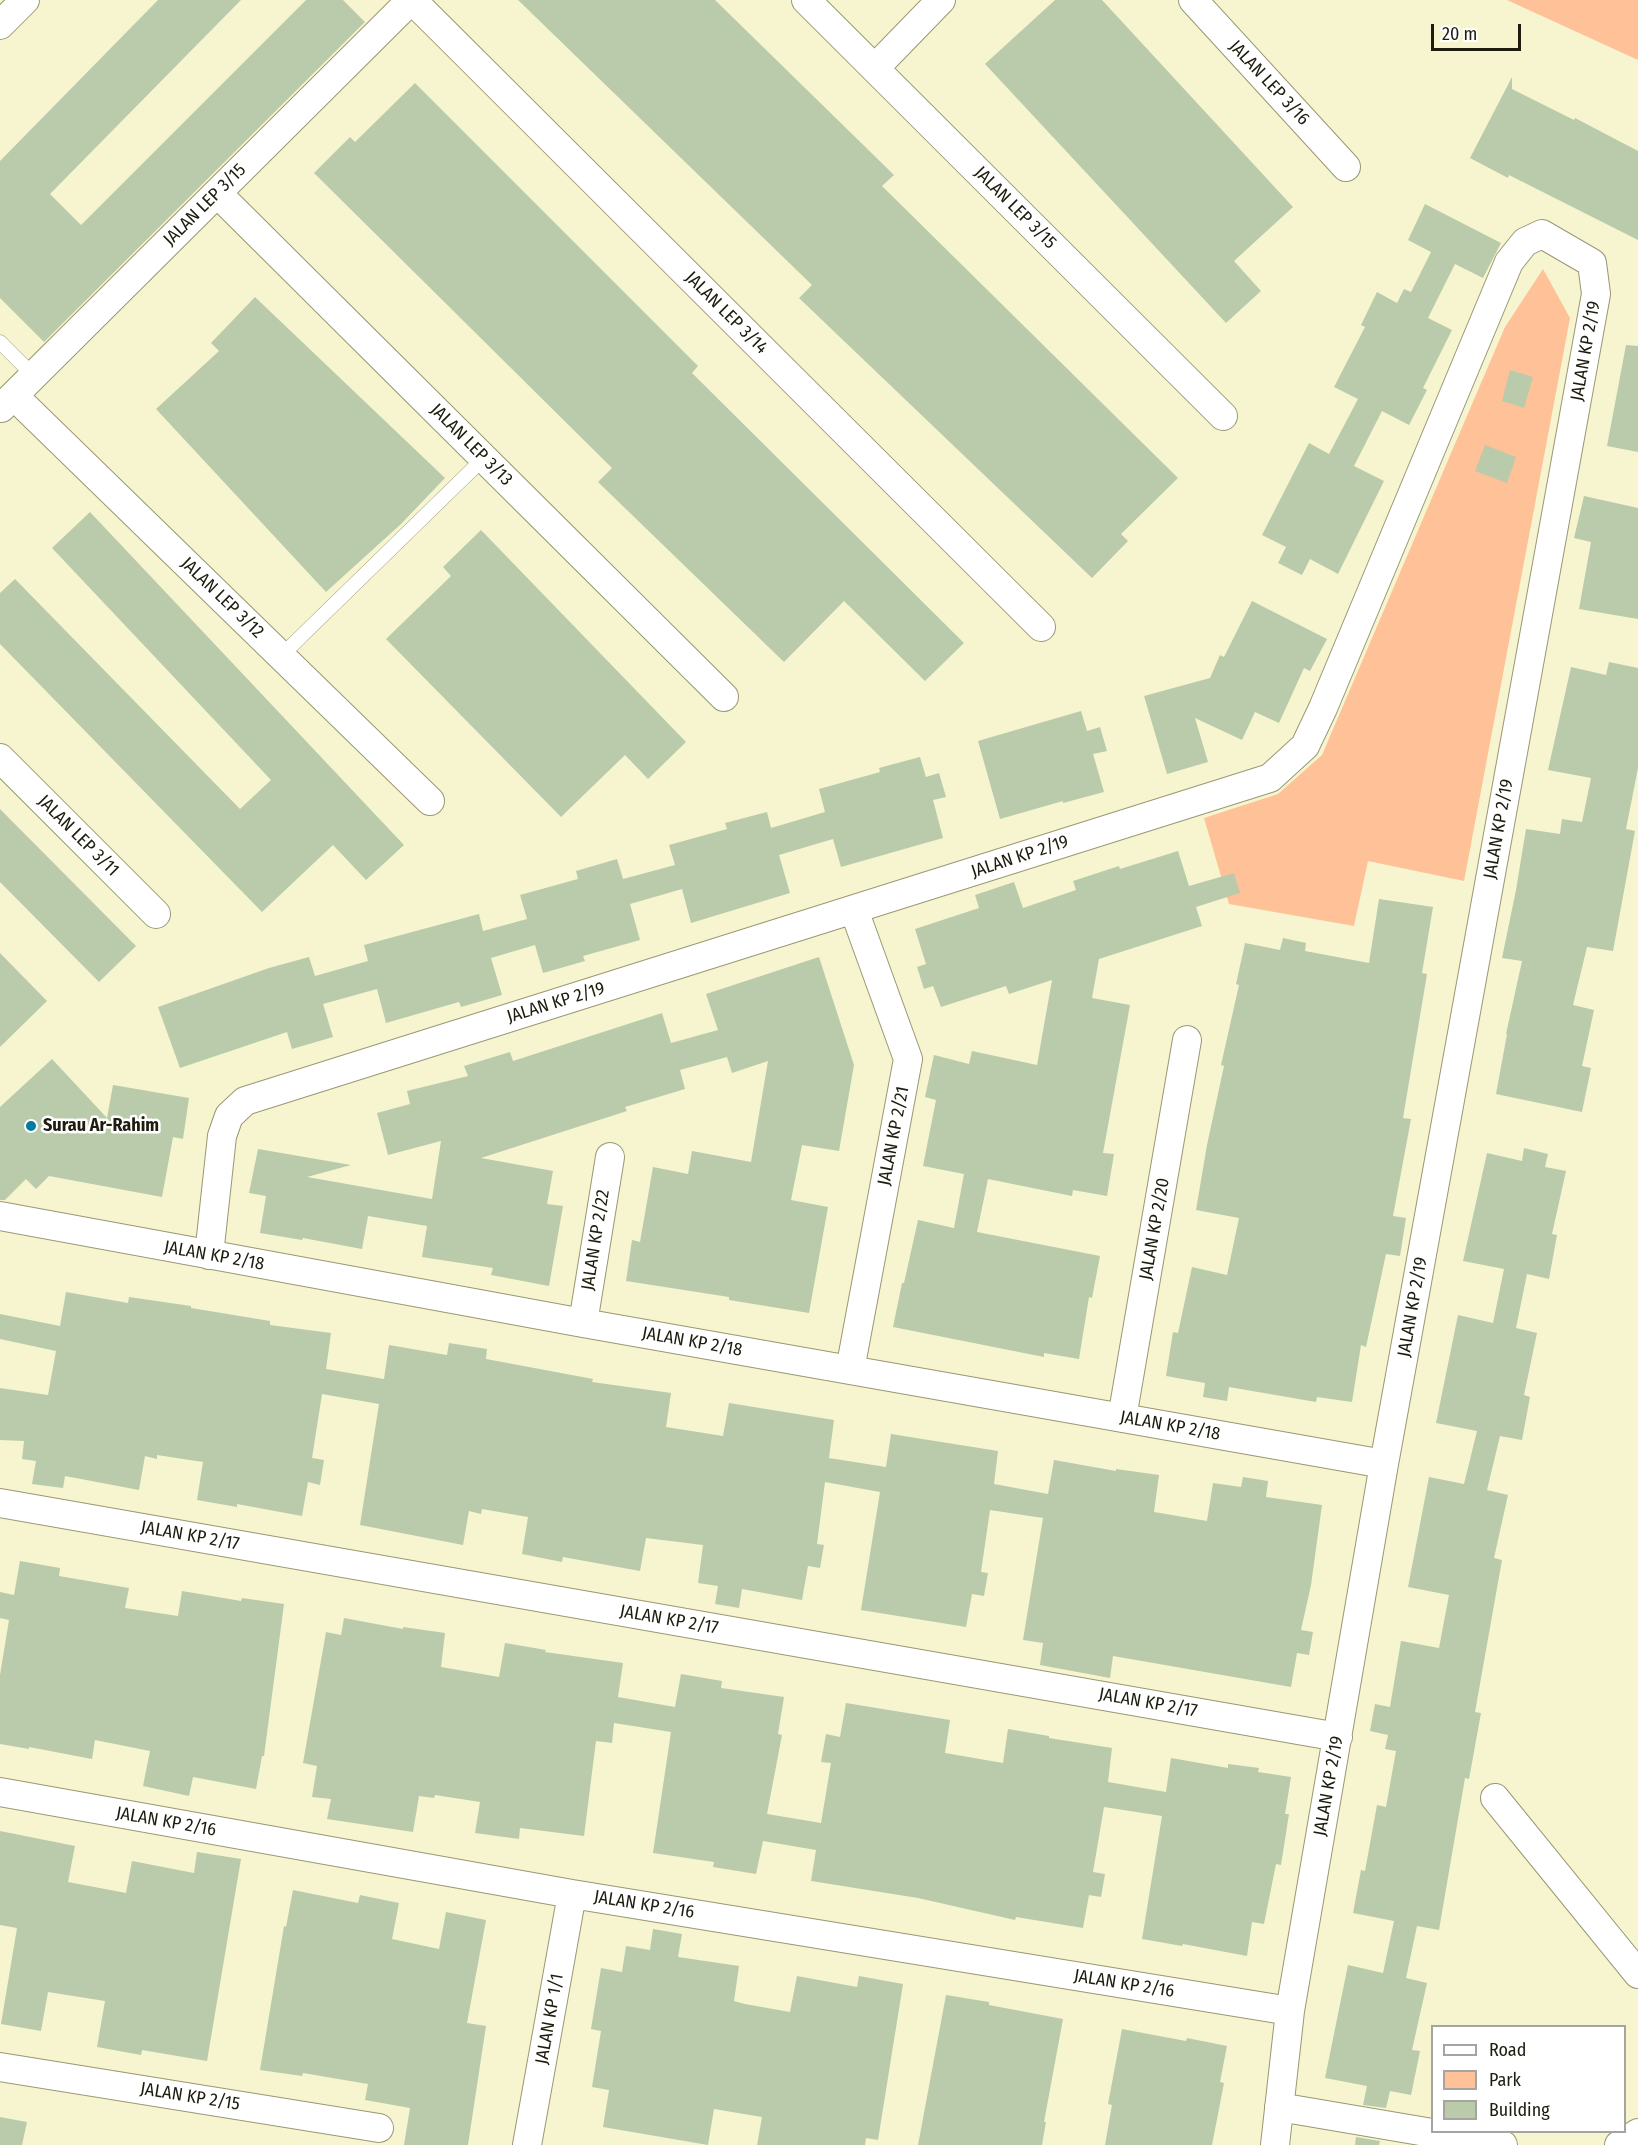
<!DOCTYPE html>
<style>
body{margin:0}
#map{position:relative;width:1638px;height:2145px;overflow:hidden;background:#f6f5cf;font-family:"Fira Sans Condensed",sans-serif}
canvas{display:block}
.legend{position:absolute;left:1431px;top:2025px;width:195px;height:108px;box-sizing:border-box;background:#fff;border:2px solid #a5a49f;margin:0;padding:8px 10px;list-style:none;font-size:18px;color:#1d1c0e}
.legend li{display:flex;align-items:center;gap:12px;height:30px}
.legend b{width:30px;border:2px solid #a5a49f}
.scale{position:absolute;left:1431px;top:24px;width:90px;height:27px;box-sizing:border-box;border:3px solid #1d1c0e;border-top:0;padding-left:8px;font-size:18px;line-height:21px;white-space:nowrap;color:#1d1c0e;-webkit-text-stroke:4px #fff;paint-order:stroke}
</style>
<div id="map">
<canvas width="1638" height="2145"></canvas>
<ul class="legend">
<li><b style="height:8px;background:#fff"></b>Road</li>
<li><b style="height:16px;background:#fec198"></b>Park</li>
<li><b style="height:16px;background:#b9cbaa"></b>Building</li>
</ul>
<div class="scale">20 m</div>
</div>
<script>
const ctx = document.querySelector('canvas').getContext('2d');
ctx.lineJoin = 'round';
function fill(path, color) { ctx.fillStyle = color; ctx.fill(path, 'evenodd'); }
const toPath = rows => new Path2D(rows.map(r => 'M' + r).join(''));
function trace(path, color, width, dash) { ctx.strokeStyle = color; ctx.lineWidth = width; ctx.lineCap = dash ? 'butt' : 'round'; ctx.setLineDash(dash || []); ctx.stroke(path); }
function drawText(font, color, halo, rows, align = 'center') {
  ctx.font = font + ' "Fira Sans Condensed",sans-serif'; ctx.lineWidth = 5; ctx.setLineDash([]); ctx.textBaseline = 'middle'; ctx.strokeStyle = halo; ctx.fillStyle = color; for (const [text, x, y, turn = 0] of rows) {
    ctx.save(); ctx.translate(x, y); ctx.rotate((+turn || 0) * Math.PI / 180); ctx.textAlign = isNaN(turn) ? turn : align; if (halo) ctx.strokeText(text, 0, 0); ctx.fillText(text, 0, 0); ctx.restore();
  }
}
const green = toPath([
 [1507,0,1638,0,1638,60],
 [1543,269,1570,318,1464,881,1368,861,1354,926,1229,904,1204,818,1278,794,1322,755,1505,327]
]);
const building = toPath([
 [158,0,241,0,50,194,81,225,306,0,343,0,365,22,44,342,0,298,0,161],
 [518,0,715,0,894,175,882,186,1178,478,1121,534,1128,541,1092,578,799,298,812,285],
 [1055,0,1102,0,1293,207,1234,261,1261,291,1226,323,985,64],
 [1512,77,1512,89,1574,120,1575,118,1638,151,1638,240,1509,175,1508,178,1470,158],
 [415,83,698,366,692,373,964,643,925,681,844,601,784,662,598,482,612,468,314,173,350,137,355,142],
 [1425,204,1501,243,1483,278,1455,264,1428,318,1452,330,1423,388,1427,390,1409,425,1382,411,1354,466,1384,481,1338,574,1310,559,1302,575,1278,563,1286,547,1262,535,1309,443,1329,454,1358,399,1334,387,1365,327,1361,325,1377,292,1397,303,1404,289,1411,292,1431,252,1408,240],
 [255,297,445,478,401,524,326,592,156,409,219,351,211,343],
 [1626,345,1638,346,1638,452,1607,446],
 [1510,370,1533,377,1524,408,1502,401],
 [1485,445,1516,457,1507,483,1475,471],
 [1584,496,1638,508,1638,619,1579,609,1591,542,1574,538],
 [90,512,404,845,366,880,333,845,262,912,0,644,0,593,15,579,240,809,271,780,52,548],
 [481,530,686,742,648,779,625,755,561,817,386,639,451,576,443,567],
 [1252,601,1327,639,1310,671,1304,668,1279,723,1255,712,1242,740,1195,718,1208,762,1167,774,1144,696,1210,678,1220,655,1224,657],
 [1609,662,1638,668,1638,768,1626,829,1635,831,1613,951,1587,947,1573,1005,1594,1010,1582,1066,1591,1068,1582,1112,1496,1094,1507,1034,1506,1034,1522,961,1502,958,1516,890,1526,829,1560,834,1562,819,1582,822,1591,778,1548,770,1571,667,1606,675],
 [1081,711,1087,731,1100,727,1107,751,1093,754,1104,792,1063,803,1063,801,1000,819,978,741],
 [920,757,926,777,939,773,946,797,933,800,943,838,841,867,833,839,779,855,790,893,691,923,682,889,630,904,640,940,583,956,585,961,543,973,535,945,491,958,502,995,461,1007,459,1002,386,1023,377,989,323,1004,333,1037,292,1049,287,1032,180,1068,158,1007,269,968,309,957,315,976,368,961,364,945,479,914,483,931,527,919,520,895,578,879,576,871,617,859,623,879,675,865,669,845,727,829,725,823,767,812,771,828,825,812,819,789,880,772,879,768],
 [0,809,136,946,99,982,0,882],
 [1178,851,1189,886,1234,873,1240,893,1196,907,1202,926,1099,959,1092,998,1130,1005,1103,1153,1114,1154,1107,1196,1073,1190,1072,1196,988,1179,977,1232,1100,1256,1092,1298,1089,1297,1079,1359,1044,1353,1044,1357,893,1327,902,1283,904,1283,918,1220,954,1228,964,1174,923,1166,936,1100,925,1097,934,1055,969,1064,972,1051,1037,1065,1052,980,1009,994,1006,986,941,1007,933,986,924,989,917,967,926,964,915,929,979,908,975,895,1014,882,1023,908,1076,890,1073,881,1119,866,1120,869],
 [1379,899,1433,907,1422,973,1427,974,1403,1118,1411,1119,1393,1216,1406,1218,1400,1256,1386,1254,1366,1347,1361,1345,1352,1402,1317,1397,1316,1402,1229,1387,1227,1401,1203,1397,1205,1383,1166,1376,1173,1332,1178,1333,1192,1267,1227,1275,1239,1218,1196,1210,1207,1145,1224,1066,1221,1065,1239,985,1236,984,1245,943,1280,950,1283,938,1306,943,1305,951,1369,963],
 [0,953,47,1001,0,1047],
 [819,957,854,1065,839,1151,802,1145,791,1200,828,1207,809,1313,729,1300,729,1297,626,1281,632,1240,640,1242,653,1167,688,1174,692,1151,751,1162,768,1061,732,1073,727,1057,680,1070,685,1089,625,1107,627,1111,481,1158,553,1171,547,1204,563,1206,549,1286,491,1275,493,1268,422,1257,427,1226,368,1216,362,1249,303,1238,302,1240,260,1233,266,1196,249,1193,258,1149,351,1165,307,1177,432,1199,441,1141,388,1155,377,1113,410,1104,407,1091,468,1076,464,1066,510,1052,513,1061,662,1013,671,1043,718,1030,706,994],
 [52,1059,107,1118,113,1085,189,1098,183,1139,173,1137,162,1197,49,1176,36,1189,26,1179,5,1200,0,1200,0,1107],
 [1524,1148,1548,1154,1545,1167,1566,1171,1552,1234,1557,1235,1549,1279,1527,1274,1516,1328,1537,1333,1524,1395,1530,1397,1522,1440,1500,1436,1487,1490,1508,1495,1494,1558,1502,1560,1475,1712,1481,1713,1469,1779,1465,1778,1439,1930,1417,1926,1406,1978,1427,1983,1412,2050,1420,2051,1411,2095,1390,2091,1386,2108,1363,2105,1367,2086,1325,2078,1348,1965,1383,1973,1394,1921,1353,1913,1361,1870,1365,1871,1377,1805,1386,1807,1396,1751,1385,1749,1388,1735,1370,1731,1375,1704,1390,1707,1401,1641,1439,1648,1449,1595,1408,1587,1429,1477,1464,1484,1477,1431,1436,1423,1458,1315,1493,1323,1504,1269,1463,1261,1487,1153,1522,1161],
 [66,1292,128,1303,129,1297,191,1306,191,1308,270,1321,270,1325,331,1333,326,1369,384,1379,389,1345,447,1355,449,1343,487,1349,486,1359,593,1379,592,1382,671,1393,666,1427,723,1436,729,1403,834,1420,829,1458,886,1467,891,1434,998,1451,994,1484,1048,1494,1054,1460,1116,1471,1116,1469,1159,1475,1154,1512,1207,1521,1213,1483,1241,1487,1243,1477,1268,1481,1266,1497,1322,1505,1311,1585,1301,1630,1313,1632,1309,1655,1297,1653,1291,1687,1113,1656,1110,1678,1040,1665,1043,1643,1023,1640,1043,1518,990,1510,981,1572,988,1573,984,1596,972,1594,966,1627,861,1610,880,1492,825,1482,817,1544,824,1545,820,1568,808,1566,802,1600,742,1589,739,1608,715,1604,718,1586,698,1583,703,1545,646,1538,640,1571,563,1557,562,1562,522,1554,528,1517,482,1509,481,1514,469,1511,463,1545,360,1525,379,1404,322,1394,312,1458,324,1460,320,1485,308,1482,302,1516,237,1504,237,1507,197,1500,203,1462,157,1455,157,1459,145,1456,139,1490,65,1476,63,1488,32,1484,36,1461,22,1459,24,1441,0,1440,0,1388,48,1395,56,1351,0,1339,0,1314,60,1326],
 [20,1561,60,1568,59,1576,129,1588,125,1608,178,1616,182,1591,241,1601,242,1598,284,1604,264,1756,262,1756,256,1789,193,1777,189,1796,143,1786,150,1751,95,1740,92,1759,29,1747,29,1749,0,1744,0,1675,9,1620,0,1618,0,1592,14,1595],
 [344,1618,403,1629,403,1627,445,1633,441,1667,499,1677,505,1643,546,1650,545,1652,623,1663,618,1697,675,1707,681,1674,722,1681,721,1688,784,1697,778,1734,782,1735,767,1814,821,1823,831,1763,821,1762,826,1734,840,1737,846,1703,950,1720,945,1753,1003,1763,1008,1729,1049,1736,1049,1738,1112,1748,1108,1782,1166,1792,1171,1758,1228,1768,1228,1764,1259,1768,1258,1772,1291,1777,1285,1814,1289,1814,1281,1865,1276,1864,1264,1924,1252,1922,1247,1956,1183,1944,1182,1946,1142,1939,1162,1816,1104,1807,1093,1872,1105,1874,1101,1897,1089,1895,1083,1928,1016,1917,1015,1920,918,1898,811,1881,816,1850,763,1841,756,1874,713,1867,714,1862,653,1853,671,1732,614,1723,612,1743,596,1741,584,1836,520,1828,519,1839,475,1833,480,1802,435,1795,434,1798,419,1796,413,1832,327,1819,331,1799,312,1797,317,1766,303,1763,326,1632,341,1635],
 [0,1831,75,1846,68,1882,126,1893,132,1861,194,1873,197,1852,241,1859,207,2061,142,2050,141,2055,97,2047,105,2001,48,1992,41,2031,1,2024,17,1928,0,1925],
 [293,1890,358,1903,360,1895,399,1903,392,1939,439,1949,446,1912,486,1920,467,2023,486,2026,468,2145,404,2145,410,2108,365,2100,368,2084,303,2073,302,2076,260,2070,284,1926,286,1927],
 [653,1929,682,1934,678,1957,739,1966,734,2001,745,2004,790,2012,797,1976,857,1987,859,1976,903,1984,878,2140,866,2138,865,2145,757,2145,762,2117,714,2109,708,2145,603,2127,609,2090,592,2087,601,2031,591,2029,601,1968,622,1972,626,1946,650,1950],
 [946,1995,989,2002,989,2005,1063,2019,1044,2122,1046,2122,1042,2145,918,2145],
 [1122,2029,1186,2041,1187,2038,1227,2046,1220,2082,1224,2083,1212,2145,1105,2145,1112,2105,1108,2104],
 [0,2117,27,2122,22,2145,0,2145],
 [1356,2137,1380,2141,1379,2145,1355,2145]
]);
const service = toPath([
 [0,342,34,376],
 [281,656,484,458]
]);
const minor = toPath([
 [412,0,1041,627],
 [806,0,1223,416],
 [1193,0,1346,167],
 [0,25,25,0],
 [875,68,941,0],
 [217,193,724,697],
 [14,396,430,801],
 [1,408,411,0],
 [0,758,156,914],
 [0,1216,583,1323,1384,1464],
 [209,1255,222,1136,229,1116,245,1101,1270,778,1305,746,1323,708,1509,262,1525,242,1542,234,1592,263,1596,294,1384,1464,1290,2011,1275,2145],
 [583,1323,610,1157],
 [850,1370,908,1059,854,910],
 [1122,1418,1187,1040],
 [0,1503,1338,1737],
 [0,1792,572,1894,1290,2011],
 [1495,1798,1638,1974],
 [0,2067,379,2128],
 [1279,2107,1503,2145],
 [527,2145,572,1894],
 [1619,2145,1638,2133]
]);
const markers = [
 [31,1126,6,"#017ba3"]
];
const streetNames = [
 ["JALAN LEP 3/16",1269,83,47],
 ["JALAN LEP 3/15",205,205,-45],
 ["JALAN LEP 3/15",1015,208,45],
 ["JALAN LEP 3/14",726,313,45],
 ["JALAN KP 2/19",1586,351,-80],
 ["JALAN LEP 3/13",471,445,45],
 ["JALAN LEP 3/12",222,598,44],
 ["JALAN KP 2/19",1499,829,-80],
 ["JALAN LEP 3/11",78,836,45],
 ["JALAN KP 2/19",1020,857,-18],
 ["JALAN KP 2/19",556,1003,-17],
 ["JALAN KP 2/21",894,1136,-79],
 ["JALAN KP 2/20",1155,1229,-80],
 ["JALAN KP 2/22",596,1240,-81],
 ["JALAN KP 2/18",214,1256,10],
 ["JALAN KP 2/19",1413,1307,-80],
 ["JALAN KP 2/18",692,1342,10],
 ["JALAN KP 2/18",1170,1426,10],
 ["JALAN KP 2/17",190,1536,10],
 ["JALAN KP 2/17",669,1620,10],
 ["JALAN KP 2/17",1148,1703,10],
 ["JALAN KP 2/19",1329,1786,-80],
 ["JALAN KP 2/16",166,1822,10],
 ["JALAN KP 2/16",644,1905,9],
 ["JALAN KP 2/16",1124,1984,9],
 ["JALAN KP 1/1",550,2019,-80],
 ["JALAN KP 2/15",190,2097,9]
];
const poiNames = [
 ["Surau Ar-Rahim",43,1126]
];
fill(green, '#fec198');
fill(building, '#b9cbaa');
trace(service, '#9a9874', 15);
trace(minor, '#9a9874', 30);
trace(service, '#fff', 14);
trace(minor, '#fff', 28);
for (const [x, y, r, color] of markers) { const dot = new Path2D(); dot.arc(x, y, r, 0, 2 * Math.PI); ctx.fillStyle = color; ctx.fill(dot); trace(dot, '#fff', 2); }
drawText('18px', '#1d1c0e', '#fff', streetNames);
drawText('bold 18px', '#1d1c0e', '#fff', poiNames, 'left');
</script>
